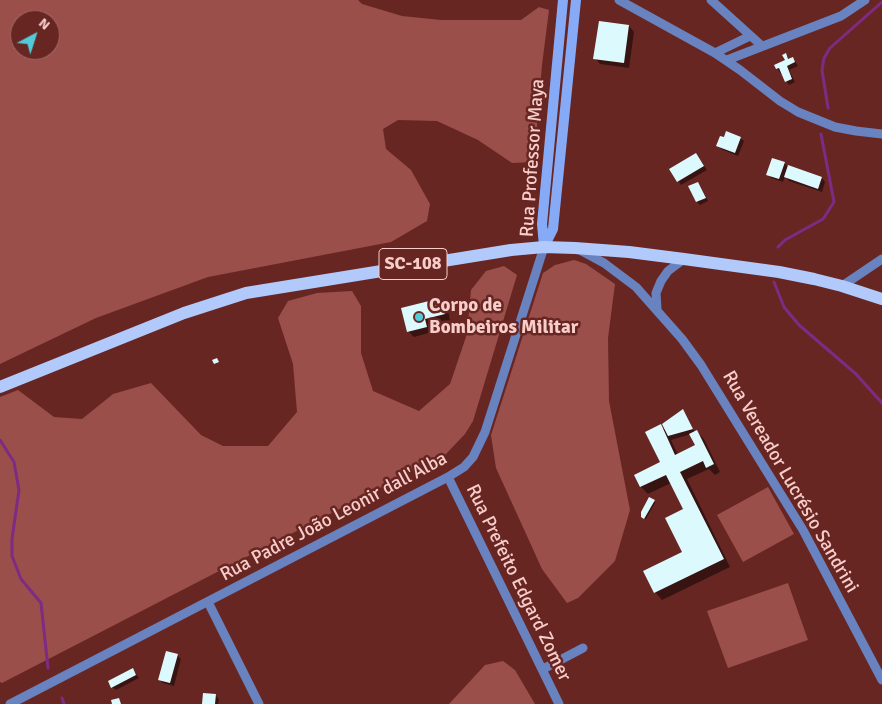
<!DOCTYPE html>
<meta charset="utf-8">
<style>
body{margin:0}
#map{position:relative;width:882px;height:704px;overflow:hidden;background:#682623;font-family:Signika,sans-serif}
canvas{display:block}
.north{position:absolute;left:10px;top:10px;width:50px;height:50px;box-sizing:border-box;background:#682623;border:1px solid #a26966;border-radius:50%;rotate:40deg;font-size:14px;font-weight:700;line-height:20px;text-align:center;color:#f8ceca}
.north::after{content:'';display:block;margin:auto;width:18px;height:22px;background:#52cbd8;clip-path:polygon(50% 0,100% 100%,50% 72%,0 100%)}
</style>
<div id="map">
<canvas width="882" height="704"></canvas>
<div class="north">N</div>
</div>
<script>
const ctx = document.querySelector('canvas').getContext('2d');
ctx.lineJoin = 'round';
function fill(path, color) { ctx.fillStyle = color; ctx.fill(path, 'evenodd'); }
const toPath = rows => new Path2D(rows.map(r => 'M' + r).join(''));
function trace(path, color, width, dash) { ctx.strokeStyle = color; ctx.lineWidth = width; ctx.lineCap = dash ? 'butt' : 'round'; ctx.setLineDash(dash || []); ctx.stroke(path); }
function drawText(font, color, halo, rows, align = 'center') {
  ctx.font = font + ' Signika,sans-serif'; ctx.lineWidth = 5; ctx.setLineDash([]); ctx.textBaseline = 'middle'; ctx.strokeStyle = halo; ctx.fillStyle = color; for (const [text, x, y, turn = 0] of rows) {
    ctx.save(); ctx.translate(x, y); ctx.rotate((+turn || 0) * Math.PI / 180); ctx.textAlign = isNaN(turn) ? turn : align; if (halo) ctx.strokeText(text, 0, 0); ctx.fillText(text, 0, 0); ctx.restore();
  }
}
const green = toPath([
 [0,0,358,0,362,4,402,16,441,20,521,20,539,7,549,10,542,65,534,162,512,163,478,140,437,121,398,120,383,129,386,149,411,170,430,204,427,221,391,242,208,277,96,318,0,364],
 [20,20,50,20,50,50,20,50],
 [574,260,586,264,615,284,608,338,609,401,630,510,615,561,578,598,567,603,542,569,496,468,491,435,543,273,555,265],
 [504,266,517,275,473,421,465,434,446,454,2,683,0,682,0,397,18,390,54,417,82,419,113,394,151,383,201,435,223,446,268,446,297,412,293,364,278,318,288,301,317,293,352,291,361,306,361,353,373,391,419,411,450,384,467,334,471,290,486,271],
 [768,487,794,534,743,562,717,515],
 [788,583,808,640,728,668,707,611],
 [503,661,515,670,535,704,449,704,485,665]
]);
const shadow = toPath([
 [629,26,634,32,629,68,600,64,595,58],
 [786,55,790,60,793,58,798,66,789,70,795,82,789,85,777,68,786,61],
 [740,138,744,141,738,156,721,149,718,145],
 [696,155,707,170,681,185,671,170],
 [784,163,787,166,822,178,825,182,822,192,789,181,785,176,783,182,771,178,768,174],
 [698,183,701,187,708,201,700,205,697,202],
 [441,300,447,305,450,320,430,324,432,332,414,337,408,331],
 [683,411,686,414,695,433,697,432,704,439,720,472,715,475,709,469,687,479,730,567,662,600,655,592,683,552,685,509,671,483,648,494,641,487,635,476,661,463,661,426,668,433],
 [691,434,697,446,678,455,671,440],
 [654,501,655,503,646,519,644,519],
 [177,655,181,659,174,686,163,683,160,680],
 [132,669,139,678,116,690,112,687],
 [215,695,219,699,218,704,203,704]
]);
const stream = toPath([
 [828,108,822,70,824,58,830,48,882,2],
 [778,247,785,240,823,219,834,202,821,134],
 [774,282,784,307,799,325,856,374,882,403],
 [0,440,14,462,19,490,12,539,12,556,21,579,41,603,48,668],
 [62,698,64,704]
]);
const building = toPath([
 [599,21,629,25,624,63,593,59],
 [786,53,788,59,793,57,795,62,787,66,792,79,785,82,779,68,776,69,774,65,785,60,782,55],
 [726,131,741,137,735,153,716,146,720,136,724,137],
 [696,153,704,166,677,182,669,169],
 [772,158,785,162,779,179,766,175],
 [788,165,822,177,818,189,784,177],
 [698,182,706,198,696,202,688,186],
 [441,298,445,314,425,319,427,327,407,332,401,308],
 [217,358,219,362,214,364,212,360],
 [683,409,693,429,668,436,662,424],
 [661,424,675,455,695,445,689,434,697,430,714,464,706,468,703,461,680,472,724,559,654,593,643,571,682,552,665,518,683,509,666,475,640,487,634,475,660,462,645,432],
 [649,497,655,500,644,519,641,517,641,512],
 [166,651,178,654,170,683,158,680],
 [133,668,136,675,111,688,108,681],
 [203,693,216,694,215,704,202,704],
 [119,698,121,704,112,704,111,700]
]);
const street = toPath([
 [619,0,715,53,740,70,780,101,798,112,835,127,856,131,882,134],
 [711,0,762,46],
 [715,53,750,36],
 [727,60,841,16,865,0],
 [580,250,604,263,636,287,682,339,701,365,803,530,882,680],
 [842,286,882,259],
 [657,309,656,293,661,281,668,271,684,259],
 [448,477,559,704],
 [208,602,259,704],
 [543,669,583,648],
 [10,704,448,477,464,467,473,457,485,432,544,247]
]);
const secondary = toPath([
 [544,246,542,224,563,0],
 [544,247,553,229,576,0]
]);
const primary = toPath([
 [0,387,184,313,246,293,511,250,544,247,575,248,629,252,684,259,779,272,814,279,842,286,882,299]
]);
const markers = [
 [419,317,5,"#52cbd8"]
];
const shields = [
 [413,264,68]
];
const shieldNames = [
 ["SC-108",413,264]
];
const streetNames = [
 ["Rua Professor Maya",533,158,-86],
 ["Rua Vereador Lucrésio Sandrini",790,482,60],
 ["Rua Padre João Leonir dall'Alba",334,517,-28],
 ["Rua Prefeito Edgard Zomer",518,583,64]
];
const poiNames = [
 ["Corpo de",429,306],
 ["Bombeiros Militar",429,328]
];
fill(green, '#9a4f4a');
fill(shadow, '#0007');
trace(stream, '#7e2b84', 3);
fill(building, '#dcfafe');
trace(street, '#6883c0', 9);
trace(secondary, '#87aaf7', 10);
trace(primary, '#b2cafb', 12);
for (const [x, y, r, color] of markers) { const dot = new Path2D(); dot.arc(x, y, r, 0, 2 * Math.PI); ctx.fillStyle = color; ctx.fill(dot); trace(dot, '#682623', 2); }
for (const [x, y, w] of shields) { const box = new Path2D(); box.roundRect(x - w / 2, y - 15.5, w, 31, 4); ctx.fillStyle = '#682623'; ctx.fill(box); trace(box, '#f8ceca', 1); }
drawText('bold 18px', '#f8ceca', null, shieldNames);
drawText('19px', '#f8ceca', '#682623', streetNames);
drawText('bold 19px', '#f8ceca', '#682623', poiNames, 'left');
</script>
